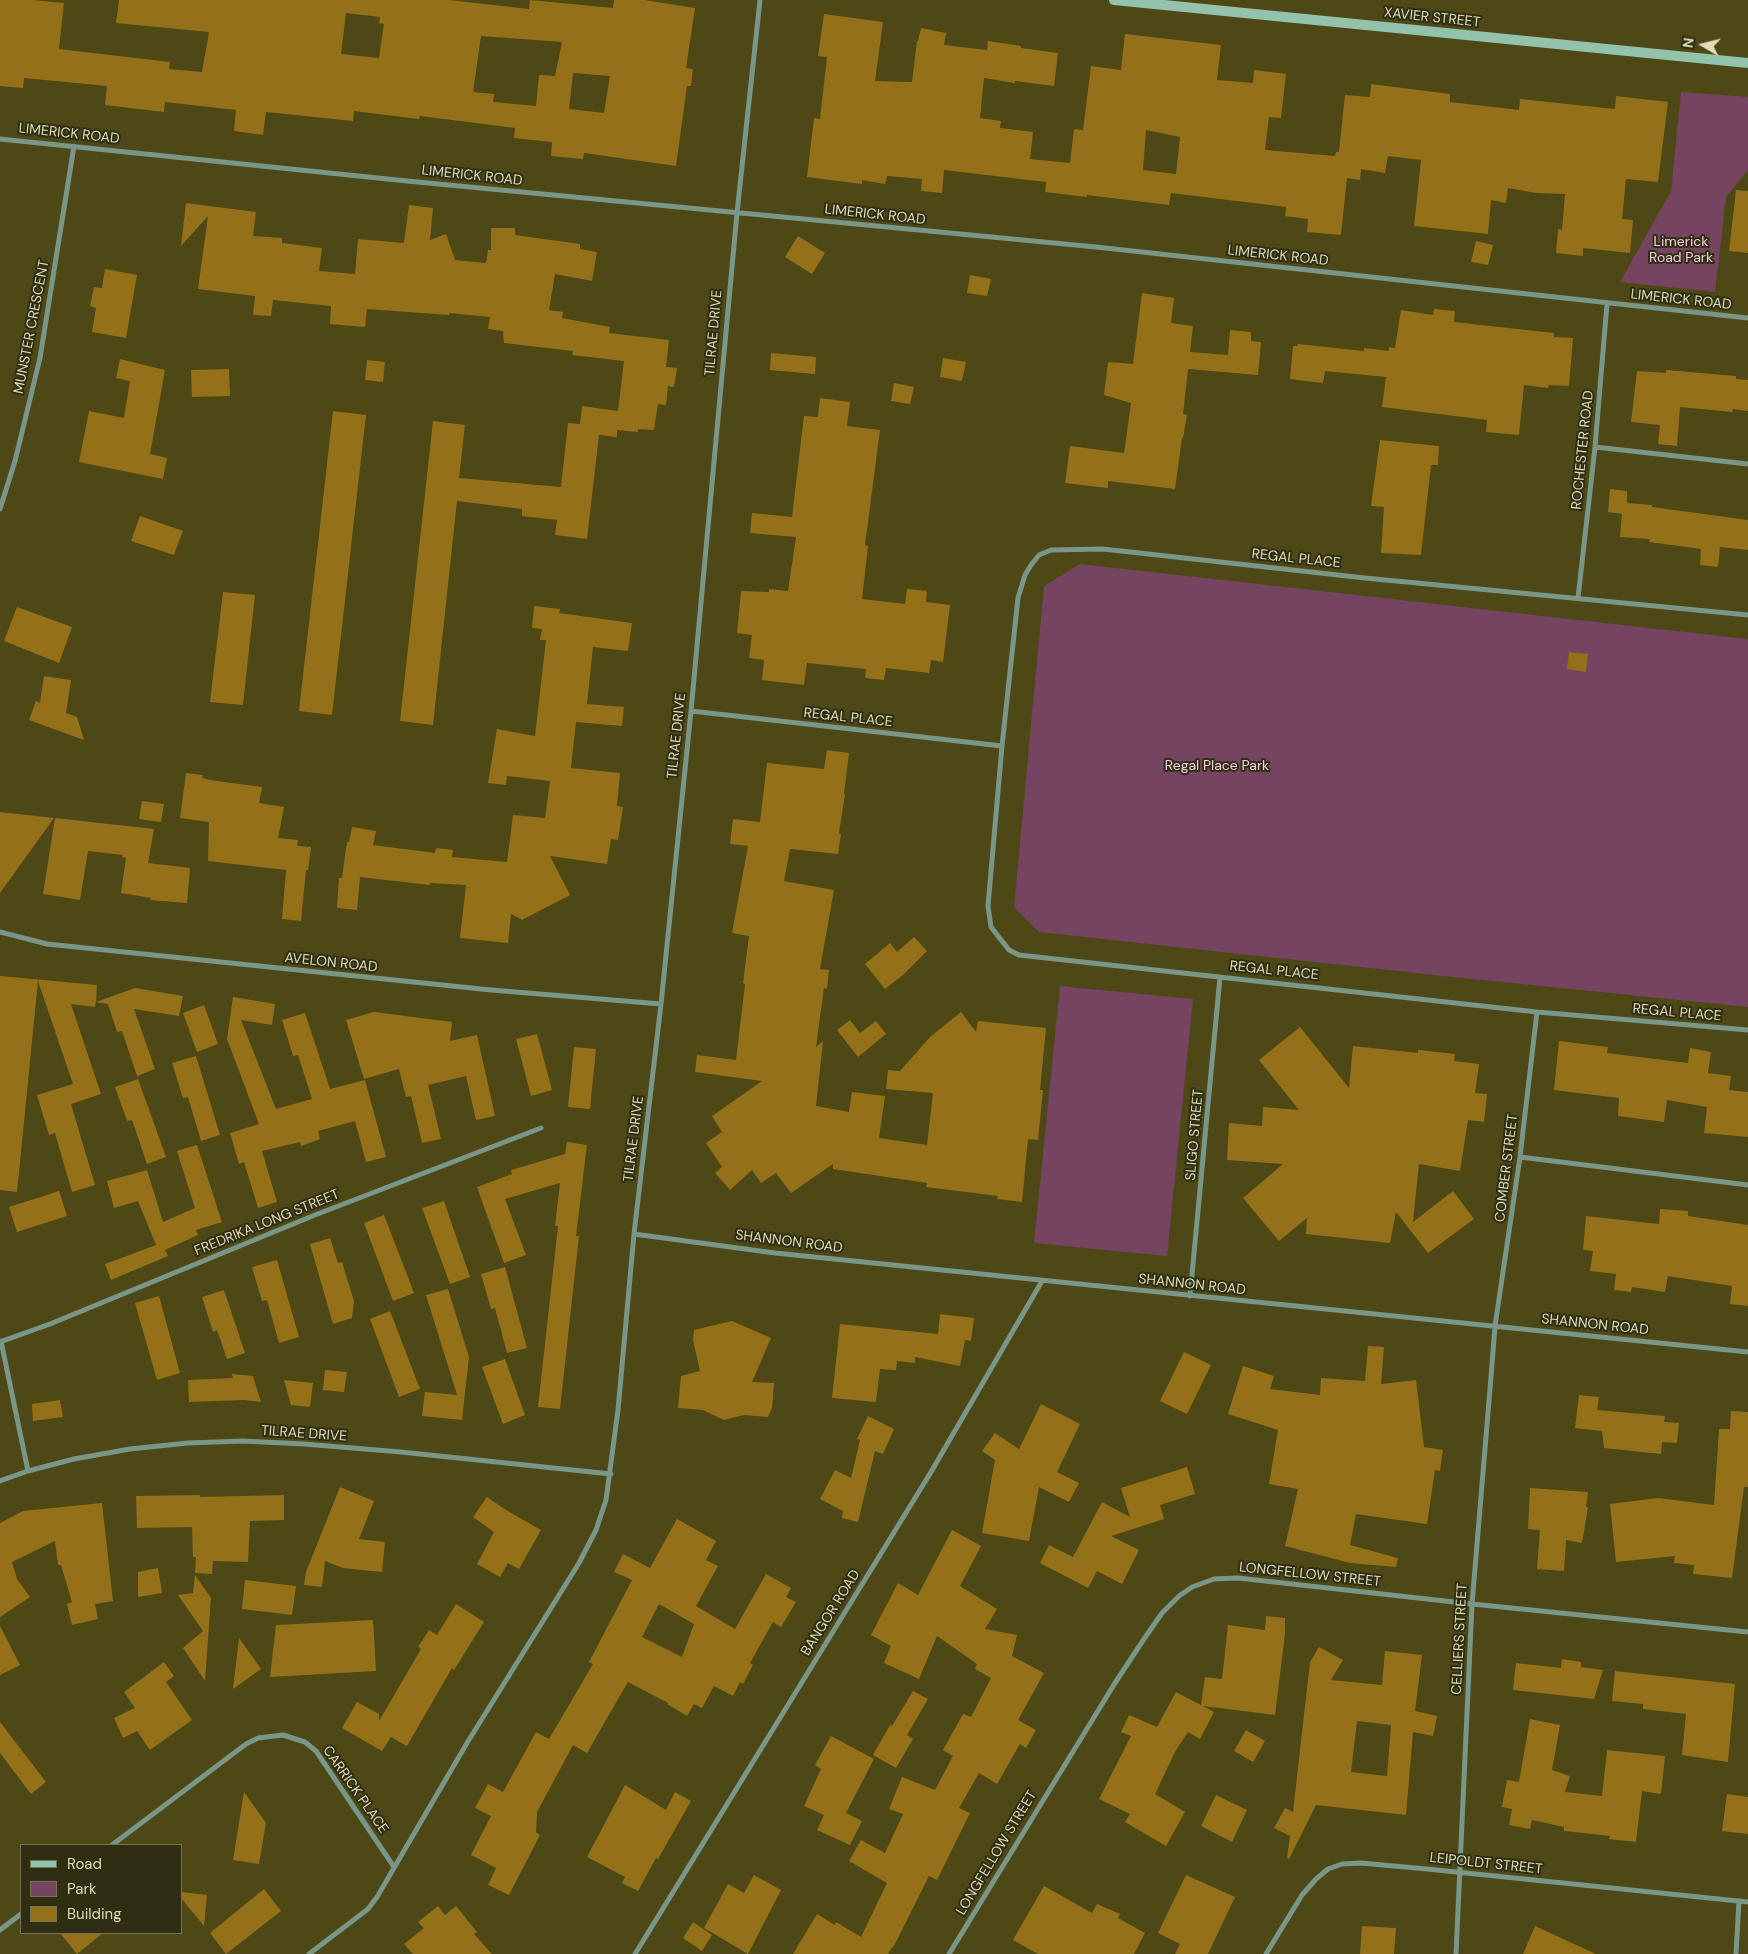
<!DOCTYPE html>
<style>
body{margin:0}
#map{position:relative;width:1748px;height:1954px;overflow:hidden;background:#4d4816;font-family:"DM Sans",sans-serif}
canvas{display:block}
.legend{position:absolute;left:20px;top:1844px;width:162px;height:90px;box-sizing:border-box;background:#302e12;border:1px solid #767456;margin:0;padding:6px 9px;list-style:none;font-size:15px;color:#dedcbb}
.legend li{display:flex;align-items:center;gap:10px;height:25px}
.legend b{width:25px;border:1px solid #767456}
.north{position:absolute;left:1678px;top:20px;width:50px;height:50px;-webkit-text-stroke:4px #302e12;paint-order:stroke;rotate:278deg;font-size:14px;font-weight:700;line-height:20px;text-align:center;color:#dedcbb}
.north::after{content:'';display:block;margin:auto;width:18px;height:22px;background:#dedcbb;clip-path:polygon(50% 0,100% 100%,50% 72%,0 100%)}
</style>
<div id="map">
<canvas width="1748" height="1954"></canvas>
<ul class="legend">
<li><b style="height:6px;background:#93c3ac"></b>Road</li>
<li><b style="height:14px;background:#754461"></b>Park</li>
<li><b style="height:14px;background:#947018"></b>Building</li>
</ul>
<div class="north">N</div>
</div>
<script>
const ctx = document.querySelector('canvas').getContext('2d');
ctx.lineJoin = 'round';
function fill(path, color) { ctx.fillStyle = color; ctx.fill(path, 'evenodd'); }
const toPath = rows => new Path2D(rows.map(r => 'M' + r).join(''));
function trace(path, color, width, dash) { ctx.strokeStyle = color; ctx.lineWidth = width; ctx.lineCap = dash ? 'butt' : 'round'; ctx.setLineDash(dash || []); ctx.stroke(path); }
function drawText(font, color, halo, rows, align = 'center') {
  ctx.font = font + ' "DM Sans",sans-serif'; ctx.lineWidth = 4; ctx.setLineDash([]); ctx.textBaseline = 'middle'; ctx.strokeStyle = halo; ctx.fillStyle = color; for (const [text, x, y, turn = 0] of rows) {
    ctx.save(); ctx.translate(x, y); ctx.rotate((+turn || 0) * Math.PI / 180); ctx.textAlign = isNaN(turn) ? turn : align; if (halo) ctx.strokeText(text, 0, 0); ctx.fillText(text, 0, 0); ctx.restore();
  }
}
const green = toPath([
 [1681,92,1748,97,1748,170,1726,197,1715,292,1620,282,1671,191],
 [1080,564,1748,639,1748,1007,1443,976,1039,932,1014,907,1044,586],
 [1060,986,1193,999,1167,1256,1034,1243]
]);
const building = toPath([
 [0,0,32,0,64,3,59,49,170,62,169,69,202,72,209,32,116,23,119,0,449,0,529,9,530,0,613,8,614,0,644,0,695,8,686,68,693,69,691,86,687,86,676,166,584,153,583,159,551,156,552,142,514,138,515,128,420,116,419,119,354,111,353,121,266,112,263,135,234,131,236,110,165,102,164,112,105,105,107,86,24,78,23,88,0,86],
 [346,13,380,17,379,23,384,24,379,58,341,54],
 [481,36,562,42,555,76,539,75,536,106,493,102,494,94,473,92],
 [573,73,610,76,604,113,569,109],
 [824,14,883,22,875,81,912,82,917,41,918,41,921,28,946,33,944,45,987,50,988,41,1021,46,1021,48,1058,53,1054,86,1015,81,1015,83,984,78,980,118,1001,121,1000,128,1033,132,1030,159,1070,163,1074,129,1083,130,1091,66,1121,70,1125,34,1221,45,1217,80,1253,83,1254,70,1286,74,1281,118,1269,117,1265,150,1335,156,1336,152,1339,152,1345,95,1370,97,1371,84,1450,94,1450,102,1519,110,1520,99,1615,109,1616,96,1668,102,1658,182,1626,179,1622,219,1633,220,1630,253,1583,248,1583,256,1556,253,1558,229,1562,230,1565,194,1536,193,1508,188,1506,203,1491,200,1488,234,1414,226,1421,160,1388,156,1385,173,1361,169,1360,180,1347,178,1341,235,1307,232,1308,219,1285,216,1286,207,1171,193,1169,205,1087,195,1087,197,1045,192,1046,182,944,170,942,193,921,191,922,179,887,176,885,184,862,180,862,184,807,177,814,118,820,119,827,57,818,56],
 [1146,130,1180,137,1176,174,1143,170],
 [1736,190,1748,191,1748,253,1729,251],
 [186,203,256,212,253,236,282,238,282,243,322,248,319,271,355,274,358,239,404,243,409,205,433,208,430,240,446,234,455,260,486,263,488,250,491,250,491,228,515,228,515,235,580,244,580,249,597,252,592,281,555,274,549,310,563,312,562,318,610,327,609,333,669,340,666,367,677,368,674,387,668,386,666,405,658,404,654,430,638,429,638,432,617,430,617,437,599,435,587,539,555,535,557,520,522,516,522,509,457,501,433,725,400,721,433,421,465,425,459,478,561,487,568,423,580,424,582,406,618,411,624,361,572,355,573,351,504,343,503,331,488,329,490,317,449,313,449,315,367,309,365,327,330,324,331,306,273,300,271,316,253,315,255,296,198,289,208,216,181,246],
 [798,236,825,253,812,274,785,257],
 [1476,241,1493,245,1488,265,1471,262],
 [105,269,137,275,126,338,92,332,96,308,90,306,94,287,102,288],
 [970,275,991,279,987,296,967,293],
 [1142,293,1174,298,1171,323,1193,326,1190,352,1228,355,1230,330,1251,332,1251,341,1261,342,1258,375,1188,369,1183,414,1187,415,1183,438,1182,438,1175,489,1108,481,1108,488,1065,483,1070,446,1124,453,1131,403,1104,395,1108,362,1133,364],
 [1434,309,1455,311,1454,322,1554,333,1554,337,1573,338,1569,386,1549,385,1548,388,1524,385,1519,435,1486,432,1487,420,1382,407,1386,377,1325,371,1323,383,1290,379,1293,346,1297,346,1298,344,1364,351,1364,348,1389,351,1389,347,1395,348,1401,310,1433,315],
 [771,353,816,357,815,374,770,370],
 [943,358,966,362,962,381,940,377],
 [120,359,165,370,150,454,167,458,163,479,79,462,89,411,124,418,130,381,116,378],
 [367,360,385,362,383,382,365,380],
 [229,369,230,396,192,397,191,370],
 [1666,370,1736,376,1736,379,1748,380,1748,411,1733,409,1732,412,1680,407,1677,446,1658,444,1660,425,1631,422,1637,371,1666,373],
 [894,383,914,387,910,404,891,401],
 [820,398,850,402,847,426,880,430,865,545,868,546,862,599,905,604,907,589,927,591,926,602,950,605,943,662,931,660,929,673,886,668,884,680,865,678,866,669,807,663,804,685,762,680,764,660,749,658,752,635,737,633,741,591,769,592,769,589,788,591,796,537,750,533,752,513,792,517,804,416,818,417],
 [333,411,366,415,332,715,299,711],
 [1380,440,1439,446,1438,465,1431,465,1421,555,1381,553,1384,507,1371,506],
 [1610,489,1627,491,1627,503,1652,505,1652,507,1748,520,1748,550,1720,547,1718,567,1700,565,1701,549,1649,542,1650,539,1620,537,1622,514,1608,512],
 [140,516,183,531,174,555,131,541],
 [223,592,255,595,243,705,210,702],
 [534,606,560,609,559,613,632,623,628,651,593,647,587,704,624,707,622,726,576,722,571,768,620,773,617,806,623,807,618,840,611,839,607,864,550,856,570,895,522,920,511,914,508,943,460,938,466,885,430,883,430,885,360,877,357,910,337,908,339,878,342,878,347,842,349,842,352,827,376,831,373,845,435,853,436,848,453,850,452,857,507,862,513,815,545,818,550,781,507,776,506,785,488,783,497,729,535,736,546,640,540,640,542,629,532,628],
 [17,607,72,627,59,663,4,641],
 [1569,652,1588,654,1586,672,1567,669],
 [44,676,71,680,66,713,77,717,84,740,29,720,36,701,40,703],
 [827,750,849,753,844,794,845,794,839,833,841,834,838,854,790,849,784,881,834,890,820,969,829,970,827,989,824,988,816,1047,823,1041,816,1106,849,1112,852,1092,885,1096,879,1138,927,1145,933,1093,886,1089,888,1070,900,1071,930,1037,961,1012,976,1032,978,1021,1046,1028,1040,1090,1043,1090,1038,1140,1028,1139,1022,1202,997,1199,998,1196,926,1187,927,1183,833,1169,833,1164,791,1193,776,1173,761,1183,752,1170,730,1190,715,1173,722,1167,706,1143,722,1132,712,1116,762,1081,695,1072,697,1055,736,1060,745,984,743,983,749,936,732,933,748,846,730,844,733,819,760,822,767,763,824,769],
 [186,773,203,775,202,778,210,780,262,787,259,803,284,807,278,838,298,840,297,846,311,847,308,870,306,870,301,921,282,919,286,870,208,861,209,822,180,818],
 [142,801,164,804,161,822,139,819],
 [0,812,54,818,0,893],
 [55,818,154,829,148,863,190,868,187,903,150,900,151,898,121,893,126,858,122,857,123,855,88,851,80,900,43,894],
 [914,937,927,951,903,975,885,989,865,964,890,943,897,952],
 [0,976,97,985,96,1002,135,988,183,996,179,1016,134,1009,155,1069,137,1076,122,1031,117,1032,108,1004,96,1002,95,1007,71,1004,101,1094,71,1104,95,1185,72,1192,55,1133,49,1135,37,1095,73,1084,38,981,17,1192,0,1190],
 [233,997,275,1004,272,1025,241,1020,276,1109,312,1099,298,1055,293,1056,282,1020,305,1013,330,1089,365,1080,386,1157,366,1162,355,1121,318,1131,320,1139,301,1146,300,1142,262,1151,277,1202,258,1208,244,1162,239,1164,230,1133,259,1124,227,1039],
 [204,1005,218,1044,197,1052,183,1013],
 [374,1012,452,1022,450,1041,477,1035,495,1116,476,1120,466,1076,428,1085,441,1139,422,1143,411,1096,406,1097,399,1069,364,1079,346,1020],
 [850,1020,860,1033,876,1021,886,1034,858,1057,837,1030],
 [1300,1027,1349,1088,1353,1046,1418,1053,1418,1050,1455,1054,1454,1061,1479,1064,1475,1093,1487,1094,1484,1122,1468,1120,1460,1171,1419,1164,1413,1222,1453,1191,1474,1219,1428,1253,1396,1212,1390,1243,1306,1234,1307,1218,1279,1241,1243,1198,1283,1164,1227,1160,1229,1123,1262,1126,1263,1107,1299,1110,1259,1060],
 [537,1034,552,1090,531,1096,516,1039],
 [1559,1041,1608,1047,1607,1053,1688,1063,1690,1048,1711,1052,1708,1073,1731,1076,1729,1090,1748,1092,1748,1137,1704,1133,1707,1107,1667,1100,1664,1122,1618,1116,1619,1098,1554,1090],
 [574,1047,596,1049,590,1109,568,1107],
 [196,1056,220,1135,201,1141,188,1097,183,1098,172,1063],
 [138,1079,166,1157,147,1164,132,1120,127,1121,115,1087],
 [567,1142,587,1145,576,1236,579,1236,560,1409,538,1407,558,1226,555,1226,560,1183,505,1199,526,1255,504,1263,477,1187,512,1174,511,1170,565,1154],
 [197,1145,222,1222,196,1230,198,1235,165,1250,168,1256,111,1280,105,1264,156,1245,138,1201,114,1208,107,1181,147,1170,163,1222,195,1208,177,1151],
 [59,1191,67,1216,17,1232,9,1207],
 [444,1201,470,1277,450,1284,422,1208],
 [1660,1209,1688,1211,1688,1216,1748,1225,1748,1306,1730,1304,1732,1286,1668,1276,1665,1292,1632,1287,1631,1292,1614,1290,1616,1274,1590,1271,1593,1251,1583,1250,1586,1216,1659,1224],
 [384,1215,414,1293,393,1301,364,1223],
 [330,1238,338,1263,342,1262,354,1301,352,1318,333,1324,310,1244],
 [277,1260,299,1337,279,1343,267,1300,262,1301,252,1267],
 [505,1267,527,1348,507,1353,495,1308,491,1309,481,1274],
 [448,1289,469,1357,462,1420,422,1416,425,1392,457,1395,426,1295],
 [224,1290,245,1353,227,1359,217,1330,213,1332,202,1297],
 [159,1296,180,1373,157,1380,135,1303],
 [390,1311,420,1389,399,1397,370,1319],
 [940,1314,974,1318,971,1341,965,1340,960,1366,915,1357,915,1363,897,1361,896,1370,880,1369,876,1402,832,1398,840,1324,938,1334],
 [732,1321,771,1338,752,1382,774,1383,772,1408,768,1417,744,1415,724,1420,703,1410,678,1408,681,1376,700,1371,693,1340,694,1330],
 [1368,1346,1384,1347,1381,1384,1416,1380,1424,1447,1443,1450,1440,1471,1435,1470,1427,1524,1356,1514,1350,1545,1398,1558,1396,1567,1350,1563,1285,1546,1298,1489,1269,1484,1278,1430,1228,1414,1243,1366,1274,1376,1270,1389,1320,1395,1321,1378,1365,1381],
 [1184,1352,1211,1365,1187,1414,1160,1401],
 [505,1359,525,1415,503,1424,482,1367],
 [325,1370,347,1372,344,1392,323,1390],
 [232,1374,253,1376,261,1402,244,1400,189,1402,188,1380,233,1378],
 [284,1380,313,1383,310,1407,291,1405],
 [1579,1395,1599,1397,1597,1410,1665,1416,1664,1422,1679,1423,1677,1443,1662,1442,1661,1454,1604,1448,1602,1431,1575,1428],
 [60,1400,63,1417,33,1421,32,1404],
 [1041,1404,1080,1424,1057,1472,1079,1483,1069,1502,1039,1487,1029,1541,982,1533,995,1460,982,1451,995,1433,1019,1449],
 [1731,1411,1748,1412,1748,1487,1744,1487,1732,1578,1693,1574,1694,1565,1674,1563,1675,1556,1616,1562,1610,1504,1658,1498,1714,1505,1719,1429,1730,1429],
 [868,1416,894,1429,883,1454,875,1451,858,1522,842,1518,843,1511,820,1499,835,1470,851,1478,860,1440,857,1439],
 [1187,1467,1195,1494,1160,1505,1164,1519,1111,1536,1139,1550,1122,1584,1097,1571,1088,1588,1040,1563,1049,1545,1073,1557,1102,1502,1130,1517,1121,1488],
 [340,1487,374,1501,359,1539,385,1542,382,1572,343,1568,325,1561,322,1587,304,1585,306,1572],
 [1530,1488,1588,1492,1586,1507,1588,1507,1582,1543,1566,1540,1564,1571,1537,1569,1540,1530,1528,1529],
 [200,1495,200,1497,284,1495,284,1520,250,1521,248,1562,213,1561,212,1574,195,1573,196,1557,193,1557,192,1527,137,1528,136,1496],
 [487,1497,506,1510,541,1530,519,1569,508,1563,500,1577,477,1564,494,1532,473,1517],
 [102,1503,113,1601,95,1604,98,1619,72,1625,67,1604,72,1602,61,1565,58,1565,55,1541,12,1562,17,1579,30,1597,0,1617,0,1523,23,1511],
 [677,1519,716,1541,706,1560,718,1566,696,1606,735,1629,766,1574,791,1588,786,1597,796,1602,781,1627,773,1622,750,1663,753,1665,743,1684,740,1682,733,1696,714,1686,702,1708,694,1704,687,1716,667,1704,668,1703,628,1682,587,1753,573,1745,537,1812,536,1832,540,1835,509,1895,488,1885,496,1868,471,1855,491,1816,475,1808,488,1784,503,1792,536,1732,549,1739,593,1664,589,1662,632,1580,614,1572,623,1554,650,1568],
 [659,1604,694,1624,682,1657,642,1637],
 [952,1530,981,1546,960,1586,997,1609,985,1629,1017,1635,1012,1656,1044,1673,1018,1720,1036,1730,1026,1748,1020,1744,997,1784,979,1773,959,1808,970,1813,937,1880,929,1876,895,1944,888,1953,890,1954,793,1954,817,1914,835,1925,836,1922,861,1937,887,1883,849,1861,861,1840,885,1853,903,1814,889,1809,902,1777,935,1790,953,1756,943,1750,963,1714,971,1717,991,1678,975,1669,977,1664,937,1636,919,1679,884,1663,891,1646,871,1635,898,1583,918,1595],
 [158,1568,162,1593,138,1597,138,1572],
 [195,1575,211,1598,205,1681,183,1648,203,1631,178,1595,193,1593],
 [245,1580,296,1586,292,1615,242,1609],
 [456,1604,484,1622,454,1670,452,1668,407,1746,391,1737,382,1751,342,1728,357,1702,379,1714,379,1721,421,1649,418,1647,429,1630,437,1635],
 [1266,1616,1285,1618,1285,1634,1275,1715,1203,1706,1214,1712,1200,1739,1188,1732,1175,1752,1155,1794,1185,1812,1166,1846,1125,1822,1130,1814,1099,1799,1131,1736,1121,1732,1129,1715,1157,1727,1176,1692,1201,1705,1205,1677,1222,1679,1228,1625,1265,1630],
 [373,1620,376,1671,270,1677,276,1625],
 [0,1626,20,1665,0,1675],
 [239,1638,261,1669,233,1689],
 [1319,1647,1343,1660,1331,1680,1382,1685,1385,1651,1422,1655,1415,1711,1437,1716,1433,1736,1413,1732,1406,1815,1316,1805,1289,1859,1287,1858,1290,1836,1274,1828,1285,1808,1293,1812,1310,1662],
 [1357,1721,1391,1725,1387,1776,1351,1772],
 [1562,1659,1581,1662,1581,1667,1603,1670,1594,1699,1513,1690,1516,1663,1561,1668],
 [164,1662,174,1676,166,1682,192,1720,150,1750,137,1731,123,1738,114,1718,135,1708,124,1692],
 [1615,1671,1735,1684,1728,1762,1682,1755,1686,1714,1643,1709,1643,1704,1612,1701],
 [913,1691,928,1699,907,1735,913,1739,896,1768,873,1755,890,1725,892,1726],
 [1530,1719,1560,1725,1552,1770,1570,1776,1565,1792,1602,1796,1607,1750,1665,1756,1661,1794,1642,1791,1636,1842,1609,1839,1610,1836,1564,1831,1564,1827,1532,1820,1530,1829,1509,1825,1512,1809,1502,1807,1507,1780,1519,1782],
 [0,1722,46,1782,31,1794,0,1753],
 [1246,1730,1265,1741,1253,1762,1234,1751],
 [831,1736,874,1759,846,1813,862,1821,850,1845,817,1830,824,1815,804,1806,821,1769,815,1765],
 [625,1785,666,1810,675,1792,691,1801,658,1859,656,1858,638,1891,622,1883,625,1877,587,1857],
 [244,1792,266,1823,259,1864,233,1860],
 [1727,1794,1748,1797,1748,1834,1722,1831],
 [1216,1795,1247,1810,1232,1842,1201,1826],
 [754,1875,781,1890,748,1954,704,1928,728,1884,744,1893],
 [1186,1875,1235,1897,1208,1954,1175,1954,1180,1944,1158,1933],
 [1044,1886,1092,1913,1097,1904,1120,1914,1118,1918,1145,1933,1134,1954,1038,1954,1013,1940],
 [264,1889,281,1911,226,1954,210,1933],
 [181,1892,207,1895,204,1926,181,1898],
 [438,1906,445,1915,456,1906,477,1932,474,1934,492,1954,413,1954,404,1944,424,1928,418,1922],
 [693,1922,712,1935,702,1951,683,1938],
 [1362,1926,1396,1928,1394,1954,1360,1954],
 [1535,1926,1596,1954,1523,1954],
 [60,1933,103,1933,77,1954]
]);
const minor = toPath([
 [0,139,407,181,1096,247,1748,318],
 [1595,447,1748,464],
 [0,509,15,461,40,358,74,146],
 [1578,598,1595,447,1607,304],
 [1748,615,1365,578,1103,549,1051,550,1039,555,1031,565,1025,575,1018,598,1002,746,988,906,991,927,1009,950,1019,955,1537,1012,1748,1030],
 [691,711,1002,746],
 [0,932,47,944,491,990,661,1004],
 [1520,1157,1748,1185],
 [634,1234,775,1253,1748,1352],
 [1190,1296,1220,977],
 [1,1341,28,1471],
 [0,1342,50,1324,315,1215,541,1128],
 [0,1481,28,1471,74,1459,130,1449,188,1443,243,1441,304,1444,401,1452,611,1474],
 [112,1845,246,1744,258,1738,283,1735,305,1742,316,1751,394,1867],
 [0,1930,21,1914],
 [309,1954,368,1909,377,1897,467,1743,579,1563,596,1530,606,1500,618,1410,634,1234,661,1004,691,711,737,213,760,0],
 [635,1954,931,1472,1042,1281],
 [949,1954,1115,1683,1144,1639,1162,1613,1179,1596,1192,1587,1214,1579,1238,1578,1472,1604,1748,1632],
 [1266,1954,1302,1895,1316,1879,1328,1869,1342,1864,1361,1863,1427,1869,1748,1902],
 [1456,1954,1472,1604,1491,1377,1495,1326,1520,1157,1537,1012],
 [1736,1954,1739,1901]
]);
const secondary = toPath([
 [1114,0,1748,63]
]);
const streetNames = [
 ["XAVIER STREET",1432,18,6],
 ["LIMERICK ROAD",69,134,6],
 ["LIMERICK ROAD",472,176,6],
 ["LIMERICK ROAD",875,215,6],
 ["LIMERICK ROAD",1278,256,6],
 ["LIMERICK ROAD",1681,300,6],
 ["MUNSTER CRESCENT",32,327,-79],
 ["TILRAE DRIVE",714,333,-85],
 ["ROCHESTER ROAD",1583,450,-84],
 ["REGAL PLACE",1296,559,6],
 ["REGAL PLACE",848,718,6],
 ["TILRAE DRIVE",677,736,-84],
 ["AVELON ROAD",331,963,6],
 ["REGAL PLACE",1274,971,6],
 ["REGAL PLACE",1677,1013,5],
 ["SLIGO STREET",1195,1135,-85],
 ["TILRAE DRIVE",634,1139,-83],
 ["COMBER STREET",1507,1168,-83],
 ["FREDRIKA LONG STREET",267,1223,-22],
 ["SHANNON ROAD",789,1242,7],
 ["SHANNON ROAD",1192,1285,6],
 ["SHANNON ROAD",1595,1325,6],
 ["TILRAE DRIVE",304,1434,4],
 ["LONGFELLOW STREET",1310,1575,6],
 ["BANGOR ROAD",831,1613,-58],
 ["CELLIERS STREET",1460,1639,-87],
 ["CARRICK PLACE",355,1790,55],
 ["LONGFELLOW STREET",997,1853,-59],
 ["LEIPOLDT STREET",1486,1864,6]
];
const parkNames = [
 ["Limerick",1681,242],
 ["Road Park",1681,258],
 ["Regal Place Park",1217,766]
];
fill(green, '#754461');
fill(building, '#947018');
trace(minor, '#799688', 5);
trace(secondary, '#93c3ac', 10);
drawText('14px', '#dedcbb', '#302e12', streetNames);
drawText('14px', '#f9cfe6', '#302e12', parkNames);
</script>
